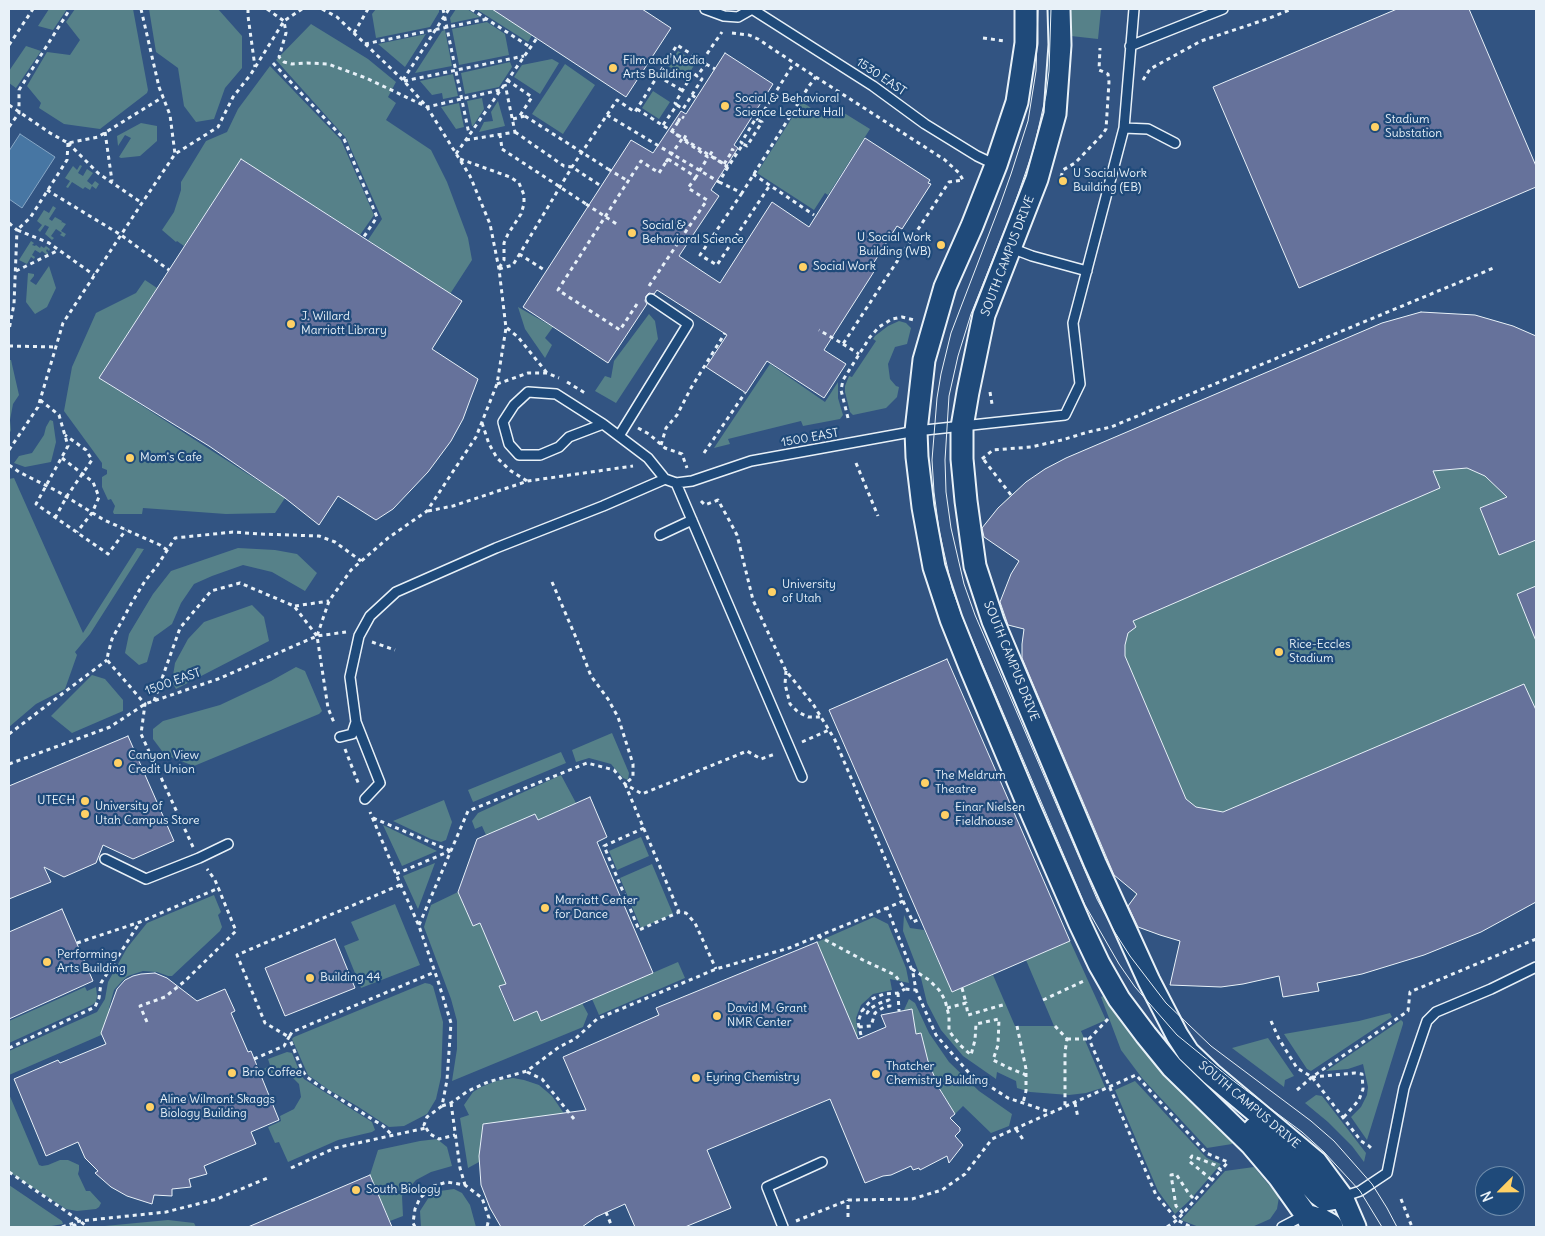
<!DOCTYPE html>
<style>
body{margin:0}
#map{position:relative;width:1545px;height:1236px;overflow:hidden;background:#325482;font-family:Delius,sans-serif}
canvas{display:block}
.frame{position:absolute;inset:0;border:10px solid #e8f1f8;pointer-events:none}
.north{position:absolute;left:1475px;top:1166px;width:50px;height:50px;box-sizing:border-box;background:#1f4a7a;border:1px solid #6f8dac;border-radius:50%;rotate:247deg;font-size:14px;font-weight:700;line-height:20px;text-align:center;color:#e8f1f8}
.north::after{content:'';display:block;margin:auto;width:18px;height:22px;background:#ffd166;clip-path:polygon(50% 0,100% 100%,50% 72%,0 100%)}
</style>
<div id="map">
<canvas width="1545" height="1236"></canvas>
<div class="frame"></div>
<div class="north">N</div>
</div>
<script>
const ctx = document.querySelector('canvas').getContext('2d');
ctx.lineJoin = 'round';
function fill(path, color) { ctx.fillStyle = color; ctx.fill(path, 'evenodd'); }
const toPath = rows => new Path2D(rows.map(r => 'M' + r).join(''));
function trace(path, color, width, dash) { ctx.strokeStyle = color; ctx.lineWidth = width; ctx.lineCap = dash ? 'butt' : 'round'; ctx.setLineDash(dash || []); ctx.stroke(path); }
function drawText(font, color, halo, rows, align = 'center') {
  ctx.font = font + ' Delius,sans-serif'; ctx.lineWidth = 4.5; ctx.setLineDash([]); ctx.textBaseline = 'middle'; ctx.strokeStyle = halo; ctx.fillStyle = color; for (const [text, x, y, turn = 0] of rows) {
    ctx.save(); ctx.translate(x, y); ctx.rotate((+turn || 0) * Math.PI / 180); ctx.textAlign = isNaN(turn) ? turn : align; if (halo) ctx.strokeText(text, 0, 0); ctx.fillText(text, 0, 0); ctx.restore();
  }
}
const green = toPath([
 [49,9,67,9,53,30,38,26],
 [75,9,133,9,148,90,147,93,100,129,64,124,39,108,41,103,27,86,47,52,70,55,80,40,66,22],
 [149,9,218,9,242,36,242,68,225,88,214,119,196,122,184,106,178,68,156,52],
 [376,9,439,9,439,12,430,27,376,38,372,14],
 [456,9,467,9,480,17,451,23,450,18],
 [476,9,492,9,532,35,528,42],
 [1070,9,1101,9,1098,39,1071,36],
 [487,22,505,34,509,55,459,65,452,29],
 [311,24,368,59,396,82,388,97,396,103,386,120,431,150,447,182,468,238,472,260,450,294,368,240,382,219,346,138,276,60],
 [445,30,452,66,415,73,442,31],
 [426,34,405,67,378,44],
 [26,46,41,51,16,88,9,83,9,71],
 [678,51,696,62,687,77,668,66],
 [552,59,559,63,540,94,514,77,522,65],
 [510,62,512,67,499,87,465,94,461,73],
 [565,64,595,85,563,134,532,114],
 [270,66,341,140,374,215,360,235,241,159,184,246,177,241,176,242,162,230,174,212,181,190,181,182,206,141,227,132,238,109],
 [453,74,458,96,443,99,442,93,432,95,420,81],
 [653,91,670,102,659,119,642,108],
 [482,98,484,109,473,126,472,126,467,101],
 [498,101,505,126,479,132,484,122,493,121,491,112],
 [802,102,828,119,836,108,870,129,828,195,825,193,814,210,757,173],
 [459,103,464,127,456,129,441,107],
 [141,123,157,126,157,141,140,156,121,158,119,157,131,138,125,135,118,146,117,136],
 [80,165,82,166,78,173,83,176,87,169,93,173,87,181,92,185,95,181,99,184,96,189,92,186,90,190,85,187,83,189,72,182,68,188,66,187,70,181,65,178,73,166,77,170],
 [53,206,56,208,49,219,52,221,55,217,62,221,61,223,62,222,66,224,61,231,66,234,64,237,60,235,62,233,56,229,51,236,54,238,52,240,45,234,49,227,45,225,40,232,38,230,42,225,37,221,44,210,49,213],
 [31,241,34,243,32,245,35,246,36,245,40,248,41,246,44,248,46,246,50,249,49,251,47,249,46,251,48,253,47,255,42,251,40,253,35,250,32,255,35,257,34,259,31,257,27,264,19,260],
 [49,266,56,288,47,307,35,314,26,302,28,273,34,274,34,276,30,281,36,285],
 [145,280,157,288,99,378,285,498,275,513,226,514,143,508,142,514,114,514,113,512,115,506,111,499,108,500,102,487,102,477,107,474,107,470,102,468,102,463,64,411,72,367,96,313,136,293],
 [518,307,553,327,545,338,552,345,545,358,525,329],
 [1421,312,1475,315,1513,326,1536,336,1536,902,1481,932,1424,955,1362,974,1318,983,1319,991,1283,997,1279,976,1243,984,1221,987,1170,985,1180,941,1145,930,1121,917,1136,894,1109,869,1024,677,1022,644,1024,629,995,622,1005,589,1019,561,979,533,998,508,1011,495,1045,469,1066,458,1382,323],
 [649,314,655,321,658,339,616,403,595,391,605,376,611,378,614,361],
 [899,321,906,323,911,328,907,344,895,347,888,364,890,379,896,386,899,387,897,397,886,408,853,415,850,412,845,392,845,386,849,376,852,377,876,341,873,339,875,336,888,326],
 [9,360,11,360,19,395,13,404,10,420,11,430,9,435],
 [770,364,825,402,838,382,838,398,843,415,840,419,803,426,801,421,728,439,730,444,714,448],
 [50,420,53,421,56,442,51,462,25,467,14,463,19,456,32,453,44,435,46,427],
 [14,478,83,633,137,548,144,549,90,634,75,652,77,655,65,689,36,704,9,727,9,479],
 [238,548,275,550,297,554,317,573,305,591,272,572,243,565,212,576,194,584,181,603,172,624,154,637,147,662,139,665,125,653,129,634,153,594,171,571],
 [252,605,264,617,269,641,176,689,172,682,175,663,188,639,204,622],
 [296,667,305,671,322,711,319,714,194,766,165,755,153,739,153,729,163,721,220,705,271,681],
 [92,675,105,679,123,700,123,711,72,733,51,716],
 [612,733,629,773,628,780,623,778,611,764,589,758,576,762,572,750],
 [561,752,566,763,473,802,468,790],
 [561,775,576,803,538,820,535,814,500,847,493,832,486,835,482,826,475,829,472,821,478,813],
 [444,800,452,822,446,840,441,842,431,839,393,821],
 [383,825,437,851,402,866],
 [641,837,649,856,617,870,609,851],
 [435,863,418,909,403,876],
 [652,864,673,914,641,928,620,878],
 [458,892,473,926,480,923,506,984,499,987,513,1021,537,1011,541,1021,582,1003,588,1014,583,1027,452,1081,457,1049,457,1021,451,999,424,927,431,905],
 [214,895,221,912,218,915,222,927,220,931,172,976,168,976,157,972,143,971,128,976,122,981,114,990,109,1008,111,1018,115,1029,9,1075,9,1051,97,1012,105,999,108,982,127,948,147,923],
 [395,904,420,965,361,988,344,946,359,940,351,922],
 [904,915,910,928,924,930,952,992,993,975,1015,1026,1054,1026,1026,960,1070,941,1106,1020,1081,1031,1105,1087,1086,1093,1069,1095,1030,1092,1017,1088,1016,1081,997,1072,996,1079,963,1056,941,1030,927,1003,921,978,903,931],
 [874,917,888,924,906,968,909,983,890,979,892,990,873,994,861,1005,856,1018,858,1039,817,942],
 [678,962,685,978,599,1015,592,999],
 [425,983,430,984,433,986,443,1022,441,1077,436,1099,427,1114,404,1126,389,1127,357,1106,329,1090,308,1075,292,1039,294,1037],
 [85,987,87,991,96,987,97,996,96,1002,92,1005,9,1043,9,1021],
 [1109,993,1235,1137,1232,1144,1207,1148,1142,1078,1121,1050,1101,997],
 [909,999,915,1003,929,1033,949,1062,979,1091,1012,1114,1009,1126,991,1133,963,1106,955,1114,939,1087,928,1061,921,1034,916,1034,912,1009,904,1010],
 [1390,1013,1392,1017,1311,1071,1307,1069,1284,1034,1359,1021],
 [1401,1020,1403,1022,1403,1024,1367,1140,1351,1117,1361,1107,1367,1095,1368,1087,1363,1064,1348,1069,1326,1071],
 [1268,1038,1294,1076,1285,1080,1284,1087,1232,1048],
 [287,1052,292,1053,301,1075,304,1079,372,1122,375,1130,372,1132,338,1140,288,1162,279,1142,275,1143,268,1127,281,1121,280,1116,294,1109,301,1097,299,1084,290,1075,285,1073,275,1073,268,1076,264,1069,270,1065,268,1059],
 [513,1078,524,1080,539,1085,552,1096,565,1115,483,1124,479,1156,479,1162,468,1168,460,1118,469,1115,464,1105,473,1092,481,1087,496,1081],
 [1135,1081,1201,1152,1207,1158,1221,1164,1189,1201,1175,1214,1158,1191,1115,1090],
 [9,1094,39,1165,42,1166,48,1165,60,1160,68,1160,79,1165,79,1170,78,1174,86,1191,90,1191,101,1203,99,1207,96,1209,77,1211,66,1209,9,1172],
 [1316,1095,1322,1096,1366,1153,1364,1162,1352,1146,1328,1122,1305,1103],
 [437,1139,447,1147,452,1166,431,1172,416,1180,402,1196,403,1216,390,1221,370,1175,378,1150,420,1141],
 [1254,1167,1279,1197,1277,1209,1270,1219,1252,1227,1199,1227,1181,1220,1225,1171],
 [9,1185,62,1221,63,1224,46,1227,9,1227],
 [454,1189,462,1193,470,1205,476,1227,421,1227,420,1211,429,1197,434,1192,440,1191],
 [168,1220,194,1223,196,1227,94,1227]
]);
const water = toPath([
 [20,134,55,157,22,208,9,199,9,151,20,134]
]);
const building = toPath([
 [492,9,642,9,671,28,626,97,492,9],
 [1397,9,1469,9,1536,166,1536,187,1299,288,1213,87,1397,9],
 [725,53,773,84,734,145,738,148,711,190,719,196,679,256,720,283,772,202,809,227,865,138,930,180,928,183,931,184,902,229,897,226,871,267,875,270,824,350,846,364,824,398,767,361,746,393,706,367,727,335,657,290,654,294,649,293,646,296,645,301,647,304,608,363,523,307,631,140,653,153,681,111,686,114,725,53],
 [241,159,462,301,432,349,478,379,470,400,463,419,451,441,428,472,393,509,376,520,338,496,319,525,285,498,209,446,99,378,241,159],
 [1421,312,1475,315,1513,326,1536,336,1536,540,1499,555,1480,508,1507,497,1485,476,1467,468,1433,471,1440,488,1133,621,1136,627,1128,633,1125,645,1125,656,1186,799,1196,807,1223,812,1524,684,1536,710,1536,902,1481,932,1424,955,1362,974,1317,983,1319,991,1283,997,1279,976,1243,984,1221,987,1170,985,1180,941,1160,935,1138,927,1128,906,1137,894,1114,875,1022,658,1022,644,1024,629,1008,625,1000,602,1011,574,1019,561,984,537,982,528,998,508,1026,482,1045,469,1066,458,1382,323,1421,312],
 [1536,586,1536,641,1517,594,1536,586],
 [947,659,1070,941,952,992,829,710,947,659],
 [128,736,174,841,133,859,103,845,96,863,64,877,44,867,51,882,9,899,9,786,128,736],
 [590,797,607,837,597,842,653,973,541,1021,537,1011,514,1021,499,986,506,984,480,923,473,926,458,892,477,839,535,814,538,820,590,797],
 [62,909,93,981,9,1019,9,932,62,909],
 [335,939,355,988,285,1016,265,968,335,939],
 [817,942,858,1039,886,1027,881,1015,912,1009,916,1034,921,1033,928,1061,939,1088,955,1114,950,1118,960,1128,960,1131,955,1136,963,1145,949,1163,947,1156,920,1170,919,1168,913,1170,911,1166,891,1175,883,1176,865,1183,830,1099,707,1150,731,1208,685,1227,635,1227,625,1204,596,1217,582,1227,501,1227,490,1208,481,1185,479,1156,483,1124,586,1110,563,1057,659,1015,656,1008,817,942],
 [155,973,167,978,197,1001,225,989,235,1011,231,1013,248,1052,251,1051,279,1120,251,1132,256,1144,204,1166,207,1174,189,1179,191,1187,172,1189,172,1196,154,1195,152,1204,127,1196,111,1187,95,1173,98,1171,85,1158,78,1142,46,1156,14,1079,58,1060,60,1063,106,1044,101,1033,117,989,125,980,133,976,141,974,155,973],
 [370,1175,392,1227,248,1227,370,1175]
]);
const path = toPath([
 [141,9,159,87,170,115,175,154],
 [248,9,248,16,255,67],
 [267,9,284,21,286,33,279,57,284,62,292,64,307,63,328,64,366,78,427,107,500,90],
 [322,9,337,17,403,80,427,107,470,176,490,224,499,269,506,328,497,384,476,437,450,476,427,511,388,538,351,570,329,601,317,636,328,708,335,725],
 [443,9,469,134],
 [471,9,530,47],
 [354,33,368,9],
 [732,33,749,35,758,39,794,63,945,160,959,173,963,180,949,182,843,344,819,330],
 [983,38,1005,41],
 [365,44,487,19],
 [9,45,33,9],
 [273,63,344,139,377,217,363,238],
 [706,64,715,69],
 [658,76,683,91],
 [403,80,449,9],
 [507,80,532,97,519,117],
 [1143,80,1150,69,1201,41,1270,18,1292,9],
 [404,81,524,56],
 [692,95,696,98],
 [764,98,770,102],
 [9,105,50,133,68,143,98,137,163,97],
 [677,105,683,109,702,79,697,76],
 [637,109,728,167,743,144,747,146,762,122,758,120,794,63],
 [607,115,719,182,728,167],
 [513,119,525,116],
 [678,122,681,116,684,118],
 [663,125,677,105,675,103,693,73,697,76,706,64,702,61,722,32],
 [9,127,19,113,19,90,70,9],
 [105,132,112,181],
 [515,132,564,166,572,167,601,186],
 [500,134,502,149],
 [684,139,687,133],
 [466,140,515,132,505,84],
 [68,143,67,160,30,218,17,230,49,243,94,275],
 [68,143,98,173,142,203],
 [743,144,741,142,744,138,756,118,758,120],
 [456,154,537,38],
 [710,155,713,150],
 [460,159,510,177,519,183,524,195,524,204,521,214,508,234,504,243,504,260,499,268],
 [724,164,733,150,731,149],
 [608,169,628,181],
 [753,174,814,215],
 [1061,177,1063,170,1075,163,1102,135,1106,129,1109,82,1108,74,1099,70,1100,48],
 [719,182,742,193,809,86,816,77],
 [47,190,121,235,169,270],
 [742,193,700,255,717,265,770,185],
 [586,204,618,225],
 [9,223,17,230,14,304,9,330],
 [519,254,546,271],
 [499,269,513,265,572,167,617,100,635,112,677,45,702,61],
 [16,271,59,250],
 [649,286,707,200,688,188,696,177],
 [637,304,620,330,558,290,641,161,659,173,666,162],
 [507,328,518,337,547,373],
 [843,344,859,354],
 [9,346,56,347],
 [567,382,585,393],
 [497,384,528,373,547,373,559,378],
 [990,392,992,404],
 [40,400,59,415,68,446,36,504,108,554,126,530],
 [848,418,841,390,843,380,870,337,879,327,892,319,902,317,914,320],
 [482,423,489,444,497,458,511,471,527,481],
 [638,428,649,434,665,448,682,454,687,468],
 [661,445,666,428,677,415,691,388,725,333],
 [9,450,38,407,63,323,142,203,175,154,218,127,233,97,251,74,284,21,302,9],
 [704,453,745,393],
 [62,458,93,482,99,497,92,513,77,532],
 [982,459,993,450,1031,447,1062,440,1088,432,1111,427,1496,267],
 [984,460,1011,495],
 [856,463,878,516],
 [9,465,19,472,57,491,104,520,160,545,167,550],
 [701,501,705,505,718,500,729,520,737,535,753,600,786,671,813,704,835,740,903,901,887,908,913,973,916,990,936,1035,969,1073,1008,1098,1053,1113],
 [428,511,453,506,528,481,633,466],
 [55,518,67,496,92,460,86,450,65,435],
 [552,582,577,640,591,676,608,699,618,717,633,764,633,777,625,784,679,912,686,913,695,923,716,969],
 [295,606,329,601],
 [372,642,395,650],
 [786,671,785,684,790,704,798,712,808,717,821,717],
 [154,701,180,628,211,591,240,583,294,606,317,636],
 [9,734,107,660],
 [802,742,829,730],
 [345,749,359,785],
 [9,764,110,727,145,704,218,679,317,636,346,632],
 [373,818,451,851],
 [644,828,604,846,639,930,679,912],
 [193,847,141,734,145,704,107,660,108,654,112,639,131,604,145,581,157,566,175,538,233,532,260,534,319,536,335,542,361,561],
 [396,874,450,851],
 [400,885,237,955,265,1023,289,1037,292,1032,435,972],
 [903,901,913,922,920,919],
 [419,925,468,811,587,763,614,770,625,784,642,794,747,751,761,759,775,754],
 [818,936,863,960,895,975,905,989,916,990],
 [77,943,140,922,219,888],
 [912,969,929,980,939,990,945,1000,949,1016,949,1031,960,1045,971,1055,975,1040,976,1024,999,1019,998,1045,993,1060,1009,1068,1026,1075],
 [962,988,966,1003],
 [898,993,899,1011],
 [1043,1000,1086,980],
 [947,1008,966,1003,968,1015,1006,1004],
 [1108,1019,1089,1039,1156,1195,1177,1220,1191,1227],
 [1271,1021,1279,1039,1297,1068,1312,1077,1361,1141,1369,1146,1373,1150],
 [147,1022,140,1006,165,997,185,981,236,931,215,880,207,869],
 [1017,1026,1026,1069,1026,1091,1023,1103],
 [1055,1026,1067,1039,1065,1052,1065,1107],
 [859,1027,858,1022,862,1011],
 [861,1035,859,1027,871,1026,875,1013,884,1007,890,1006,889,1000,880,1003,871,1008,867,1013,862,1011,872,999,884,994,898,993,905,989],
 [1067,1039,1089,1039],
 [9,1048,95,1007,99,998,101,983,140,922],
 [254,1059,284,1046,289,1037,302,1070,307,1077,318,1085,383,1126,392,1135],
 [527,1072,542,1079,574,1119],
 [1312,1077,1355,1073,1362,1074,1363,1089,1359,1100,1343,1118],
 [1297,1090,1312,1077,1408,1011,1410,992,1536,939],
 [451,1103,460,1168,465,1185],
 [1075,1103,1078,1118],
 [442,1106,451,1103,468,1091,488,1082,527,1071,559,1047,575,1039,597,1019,716,969,789,948,887,908],
 [426,1128,430,1134,439,1139,455,1135],
 [1016,1129,1024,1141],
 [291,1168,335,1148,426,1128,424,1125,427,1117,442,1106,447,1080,451,1023,438,981,419,926,396,874,370,812],
 [9,1172,80,1221,87,1227],
 [1401,1199,1412,1227],
 [606,1212,612,1227],
 [1183,1213,1176,1206,1171,1175,1176,1174,1189,1194,1195,1200],
 [848,1217,848,1200],
 [796,1221,848,1200,912,1199,942,1190,965,1174,992,1139,1136,1075,1206,1153,1228,1162,1221,1170,1215,1165,1192,1156,1189,1161,1212,1180],
 [62,1227,80,1221,166,1212,217,1199,270,1177],
 [73,1227,79,1221],
 [415,1227,413,1223,415,1209,420,1198,434,1186,447,1182,465,1185,482,1198,489,1218,487,1227],
 [1167,1227,1177,1220,1221,1170]
]);
const service = toPath([
 [705,9,724,16,738,17,752,9],
 [752,9,873,86,925,124,977,156,996,165],
 [1130,46,1223,9],
 [1124,128,1148,129,1175,143],
 [1011,248,1032,256,1087,271],
 [603,424,569,437,559,447,540,455,519,455,509,444,503,422,514,405,528,392,556,394,603,424,648,458,665,479],
 [619,436,688,324,651,299],
 [665,479,676,483,692,481,751,461,916,431,1065,415,1080,384,1073,323,1124,128,1134,9],
 [676,483,802,777],
 [660,535,692,520],
 [356,722,380,783,365,799],
 [340,737,352,734,356,722,350,677,359,636,370,616,396,592,496,548,603,506,665,479],
 [105,859,146,879,199,858,228,844],
 [1342,1197,1360,1191,1387,1173,1404,1088,1427,1021,1436,1012,1491,989,1536,967],
 [783,1227,767,1187,822,1162],
 [1282,1227,1305,1215]
]);
const tertiary = toPath([
 [1026,9,1026,43,1017,102,996,165,972,226,945,287,924,360,916,431,917,457,923,507,934,567,951,619,971,669,1029,807,1080,924,1099,964,1119,999,1146,1035,1172,1067,1251,1144,1279,1177,1306,1215,1312,1227],
 [1059,9,1060,45,1055,114,1037,179,984,315,968,392,962,427,962,459,966,501,975,566,993,621,1095,863,1149,981,1177,1035,1188,1052,1211,1074,1316,1162,1342,1197,1355,1227],
 [1254,1129,1268,1138,1318,1194,1326,1200,1342,1197],
 [1306,1215,1322,1220,1331,1225,1332,1227]
]);
const tram = toPath([
 [1038,9,1036,71,1028,121,1011,174,1000,205,951,333,941,374,937,398,932,460,934,492,939,530,952,588,964,621,1085,905,1119,964,1135,987,1177,1035,1231,1079,1302,1132,1324,1152,1360,1191,1382,1227],
 [1051,9,1049,71,1046,95,1034,148,1013,209,971,314,958,356,949,396,945,460,946,492,951,528,964,584,975,615,1097,899,1114,931,1130,956,1166,1003,1211,1046,1311,1121,1334,1141,1372,1184,1387,1208,1397,1227]
]);
const pathBridge = toPath([
 [525,116,608,169],
 [678,122,672,131,682,139],
 [502,149,586,204],
 [668,159,696,177,708,157],
 [666,162,682,139,708,157,715,158,724,164]
]);
const markers = [
 [613,68,5,"#ffd166"],
 [725,106,5,"#ffd166"],
 [1375,127,5,"#ffd166"],
 [1063,181,5,"#ffd166"],
 [632,233,5,"#ffd166"],
 [941,245,5,"#ffd166"],
 [803,267,5,"#ffd166"],
 [291,324,5,"#ffd166"],
 [130,458,5,"#ffd166"],
 [772,592,5,"#ffd166"],
 [1279,652,5,"#ffd166"],
 [118,763,5,"#ffd166"],
 [925,783,5,"#ffd166"],
 [85,801,5,"#ffd166"],
 [85,814,5,"#ffd166"],
 [945,815,5,"#ffd166"],
 [545,908,5,"#ffd166"],
 [47,962,5,"#ffd166"],
 [310,978,5,"#ffd166"],
 [717,1016,5,"#ffd166"],
 [232,1073,5,"#ffd166"],
 [876,1074,5,"#ffd166"],
 [696,1078,5,"#ffd166"],
 [150,1107,5,"#ffd166"],
 [356,1190,5,"#ffd166"]
];
const poiNames = [
 ["Film and Media",623,61],
 ["Arts Building",623,75],
 ["Social & Behavioral",735,99],
 ["Science Lecture Hall",735,113],
 ["Stadium",1385,120],
 ["Substation",1385,134],
 ["U Social Work",1073,174],
 ["Building (EB)",1073,188],
 ["Social &",642,226],
 ["Behavioral Science",642,240],
 ["U Social Work",931,238,"right"],
 ["Building (WB)",931,252,"right"],
 ["Social Work",813,267],
 ["J. Willard",301,317],
 ["Marriott Library",301,331],
 ["Mom's Cafe",140,458],
 ["University",782,585],
 ["of Utah",782,599],
 ["Rice-Eccles",1289,645],
 ["Stadium",1289,659],
 ["Canyon View",128,756],
 ["Credit Union",128,770],
 ["The Meldrum",935,776],
 ["Theatre",935,790],
 ["UTECH",75,801,"right"],
 ["University of",95,807],
 ["Utah Campus Store",95,821],
 ["Einar Nielsen",955,808],
 ["Fieldhouse",955,822],
 ["Marriott Center",555,901],
 ["for Dance",555,915],
 ["Performing",57,955],
 ["Arts Building",57,969],
 ["Building 44",320,978],
 ["David M. Grant",727,1009],
 ["NMR Center",727,1023],
 ["Thatcher",886,1067],
 ["Chemistry Building",886,1081],
 ["Brio Coffee",242,1073],
 ["Eyring Chemistry",706,1078],
 ["Aline Wilmont Skaggs",160,1100],
 ["Biology Building",160,1114],
 ["South Biology",366,1190]
];
const streetNames = [
 ["1530 EAST",881,77,34],
 ["SOUTH CAMPUS DRIVE",1008,256,-69],
 ["1500 EAST",810,438,-10],
 ["SOUTH CAMPUS DRIVE",1011,661,68],
 ["1500 EAST",173,682,-19],
 ["SOUTH CAMPUS DRIVE",1249,1105,40]
];
fill(green, '#568189');
fill(water, '#4776a3');
trace(water, '#87a7c5', 1);
fill(building, '#66729b');
trace(building, '#e8f1f8', 1);
trace(service, '#e8f1f8', 12);
trace(tertiary, '#e8f1f8', 25);
trace(path, '#e8f1f8', 3, [4, 4]);
trace(service, '#1f4a7a', 9);
trace(tertiary, '#1f4a7a', 21);
trace(tram, '#e8f1f8', 1);
trace(pathBridge, '#e8f1f8', 3, [4, 4]);
for (const [x, y, r, color] of markers) { const dot = new Path2D(); dot.arc(x, y, r, 0, 2 * Math.PI); ctx.fillStyle = color; ctx.fill(dot); trace(dot, '#1f4a7a', 2); }
drawText('12px', '#e8f1f8', '#1f4a7a', poiNames, 'left');
drawText('12px', '#e8f1f8', '#1f4a7a', streetNames);
</script>
